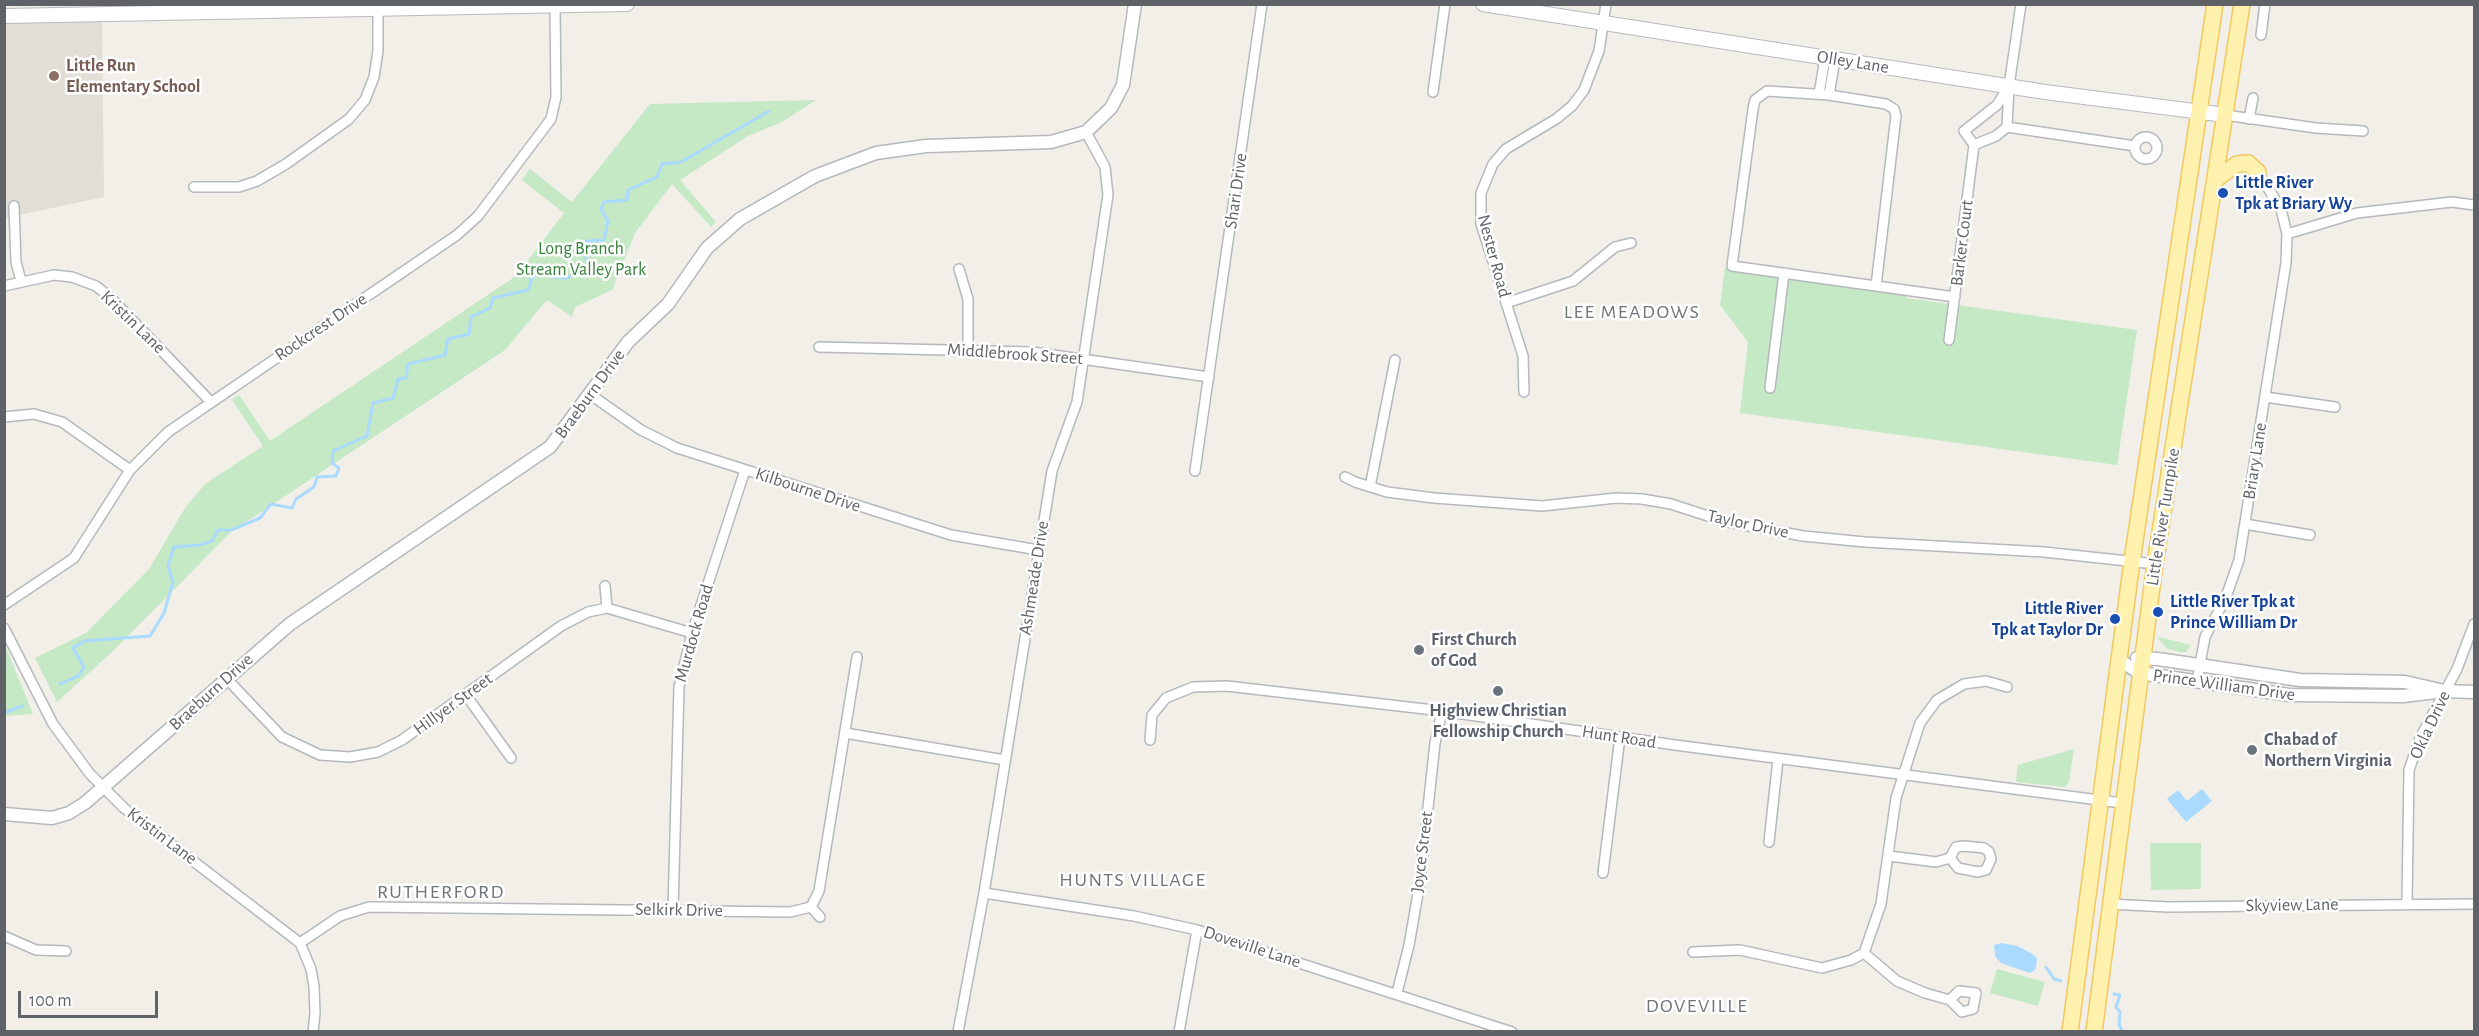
<!DOCTYPE html>
<style>
body{margin:0}
#map{position:relative;width:2479px;height:1036px;overflow:hidden;background:#f1efe8;font-family:"Alegreya Sans",sans-serif}
canvas{display:block}
.frame{position:absolute;inset:0;border:6px solid #5f6368;pointer-events:none}
.scale{position:absolute;left:18px;top:991px;width:140px;height:27px;box-sizing:border-box;border:3px solid #5f6368;border-top:0;padding-left:8px;font-size:18px;line-height:21px;white-space:nowrap;color:#5f6368;-webkit-text-stroke:4px #fff;paint-order:stroke}
</style>
<div id="map">
<canvas width="2479" height="1036"></canvas>
<div class="frame"></div>
<div class="scale">100 m</div>
</div>
<script>
const ctx = document.querySelector('canvas').getContext('2d');
ctx.lineJoin = 'round';
function fill(path, color) { ctx.fillStyle = color; ctx.fill(path, 'evenodd'); }
const toPath = rows => new Path2D(rows.map(r => 'M' + r).join(''));
function trace(path, color, width, dash) { ctx.strokeStyle = color; ctx.lineWidth = width; ctx.lineCap = dash ? 'butt' : 'round'; ctx.setLineDash(dash || []); ctx.stroke(path); }
function drawText(font, color, halo, rows, align = 'center') {
  ctx.font = font + ' "Alegreya Sans",sans-serif'; ctx.lineWidth = 5; ctx.setLineDash([]); ctx.textBaseline = 'middle'; ctx.strokeStyle = halo; ctx.fillStyle = color; for (const [text, x, y, turn = 0] of rows) {
    ctx.save(); ctx.translate(x, y); ctx.rotate((+turn || 0) * Math.PI / 180); ctx.textAlign = isNaN(turn) ? turn : align; if (halo) ctx.strokeText(text, 0, 0); ctx.fillText(text, 0, 0); ctx.restore();
  }
}
const education = toPath([
 [102,20,104,197,5,218,4,21]
]);
const green = toPath([
 [816,100,782,122,748,136,680,180,716,222,711,227,672,184,635,233,612,290,575,307,572,317,547,300,505,350,231,532,113,651,57,702,35,658,86,633,149,569,185,508,205,484,263,446,232,400,239,395,270,441,516,276,564,213,522,180,530,169,572,202,650,104],
 [1725,268,1906,291,1906,298,2137,330,2117,465,1740,413,1748,342,1720,305],
 [2158,638,2158,637,2191,645,2186,652,2180,652,2167,649],
 [5,646,14,667,33,714,5,716],
 [2074,749,2069,782,2065,787,2016,782,2018,765],
 [2150,843,2201,843,2201,889,2151,890],
 [1997,969,2045,982,2038,1006,1990,993]
]);
const water = toPath([
 [2202,789,2212,801,2186,822,2167,799,2178,790,2187,801],
 [2002,943,2017,946,2031,953,2037,958,2036,969,2030,973,2001,963,1995,956,1994,945]
]);
const stream = toPath([
 [60,684,78,676,84,667,73,648,84,641,150,636,164,613,173,582,168,566,174,547,200,545,212,541,218,530,231,530,260,518,271,504,292,508,296,499,314,487,317,477,336,476,339,468,332,463,333,451,367,436,373,403,393,398,398,379,406,378,408,364,445,355,448,339,469,334,471,317,490,308,493,298,528,290,532,278,546,269,552,277,567,278,587,267,586,257,578,249,587,241,604,240,608,221,601,209,604,202,627,200,628,190,657,177,662,164,681,162,769,111],
 [4,713,22,706],
 [2046,967,2054,979,2061,981],
 [2114,994,2120,995,2116,1007,2120,1012,2119,1025,2123,1032]
]);
const minor = toPath([
 [2261,35,2265,4],
 [1433,92,1445,4],
 [1819,94,1825,58],
 [1829,95,1835,59],
 [2225,115,2316,128,2363,131],
 [2249,119,2253,98],
 [2007,127,2009,86,2021,4],
 '2135 148a11 11 0 1 1 22 0a11 11 0 1 1-22 0Z',
 [1974,145,1996,136,2007,127,2135,146],
 [194,187,239,187,257,181,286,164,349,119,365,100,374,77,378,51,378,10],
 [14,206,16,262,21,281],
 [2287,234,2357,213,2452,202,2474,205],
 [959,269,968,299,968,350],
 [4,286,54,275,72,277,96,286,111,298,210,401],
 [1876,286,1896,116,1894,109,1886,104,1829,95,1767,91,1755,100,1753,109,1732,266,1955,297],
 [1506,303,1573,281,1615,247,1631,243],
 [1949,340,1974,145,1964,131,1997,105,2009,86],
 [819,347,1032,352,1209,377],
 [1770,388,1784,273],
 [1524,392,1523,356,1481,224,1481,193,1493,164,1506,149,1556,119,1572,106,1584,90,1599,51,1606,4],
 [591,395,641,430,677,448,951,535,1038,550],
 [2265,397,2335,407],
 [4,417,34,414,62,422,130,470],
 [1195,471,1262,4],
 [1345,477,1355,482,1387,492,1434,498,1542,506,1616,498,1642,499,1671,504,1723,521,1803,536,1865,542,2044,552,2155,564],
 [1370,487,1395,360],
 [2245,524,2310,535],
 [605,586,607,608],
 [4,605,74,558,130,470,168,432,457,235,478,216,551,119,556,97,555,6],
 [4,628,53,724,90,774,124,808,300,943,311,969,314,986,315,1013,313,1032],
 [226,678,282,737,320,755,350,757,378,752,402,740,561,626,588,612,607,608,692,633],
 [2197,681,2205,637,2226,597,2239,560,2286,263,2287,234,2281,209,2258,172],
 [466,695,511,758],
 [845,733,1005,760],
 [1150,740,1152,715,1166,698,1193,687,1227,686,1442,711,1675,745,2122,803],
 [1769,842,1778,759],
 [1889,856,1936,862,1950,858,1958,868,1978,872,1986,870,1991,859,1989,852,1984,848,1964,846,1956,847,1950,858],
 [1603,873,1620,737],
 [984,893,1134,916,1197,930,1512,1032],
 [2407,903,2409,770,2420,738,2457,669,2474,624],
 [2109,904,2168,907,2474,904],
 [811,907,820,917],
 [673,910,679,687,692,633,745,470],
 [4,936,36,950,66,951],
 [300,943,340,916,369,907,790,912,811,907,819,891,857,657],
 [1693,952,1740,950,1822,968,1851,960,1864,953,1881,904,1896,798,1920,723,1937,700,1964,684,1986,681,2007,687],
 [1864,953,1897,981,1925,993,1950,1000,1962,1012,1973,1009,1976,993,1959,991,1950,1000],
 [1397,993,1409,945,1420,882,1435,743,1442,711],
 [958,1032,984,893,1052,471,1077,402,1108,195,1105,167,1086,132],
 [1179,1032,1197,930]
]);
const tertiary = toPath([
 [2137,658,2158,659,2300,680,2405,682,2440,690],
 [2119,660,2140,673,2289,695,2403,696,2444,691,2474,692],
 [4,814,52,818,69,813,85,803,290,624,550,447,628,342,668,304,707,248,740,219,815,176,876,153,926,146,1051,142,1086,132,1111,108,1123,85,1135,4]
]);
const secondary = toPath([
 [1483,4,2045,92,2225,115],
 [4,16,627,4]
]);
const primary = toPath([
 [2215,180,2237,164,2248,163,2258,172],
 [2070,1032,2132,561,2215,4],
 [2094,1032,2155,564,2242,4]
]);
const markers = [
 [54,76,6,"#8d6e63"],
 [2223,193,6,"#1a4fb4"],
 [2158,612,6,"#1a4fb4"],
 [2115,619,6,"#1a4fb4"],
 [1419,650,6,"#6b7280"],
 [1498,691,6,"#6b7280"],
 [2252,750,6,"#6b7280"]
];
const streetNames = [
 ["Olley Lane",1853,62,9],
 ["Shari Drive",1236,191,-82],
 ["Barker Court",1962,243,-83],
 ["Nester Road",1494,256,75],
 ["Kristin Lane",133,322,44],
 ["Rockcrest Drive",321,327,-34],
 ["Middlebrook Street",1015,354,4],
 ["Braeburn Drive",590,394,-54],
 ["Briary Lane",2255,461,-81],
 ["Kilbourne Drive",808,490,18],
 ["Little River Turnpike",2163,517,-81],
 ["Taylor Drive",1748,524,12],
 ["Ashmeade Drive",1034,578,-81],
 ["Murdock Road",694,633,-74],
 ["Prince William Drive",2224,685,8],
 ["Braeburn Drive",211,692,-42],
 ["Hillyer Street",453,704,-36],
 ["Okla Drive",2430,725,-65],
 ["Hunt Road",1619,737,9],
 ["Kristin Lane",162,836,37],
 ["Joyce Street",1422,852,-83],
 ["Skyview Lane",2292,905,-1],
 ["Selkirk Drive",679,910,1],
 ["Doveville Lane",1252,947,18]
];
const educationNames = [
 ["Little Run",66,66],
 ["Elementary School",66,87]
];
const transitNames = [
 ["Little River",2235,183],
 ["Tpk at Briary Wy",2235,204],
 ["Little River Tpk at",2170,602],
 ["Prince William Dr",2170,623],
 ["Little River",2103,609,"right"],
 ["Tpk at Taylor Dr",2103,630,"right"]
];
const parkNames = [
 ["Long Branch",581,249],
 ["Stream Valley Park",581,270]
];
const worshipNames = [
 ["First Church",1431,640],
 ["of God",1431,661],
 ["Highview Christian",1498,711,"center"],
 ["Fellowship Church",1498,732,"center"],
 ["Chabad of",2264,740],
 ["Northern Virginia",2264,761]
];
const neighbourhoodNames = [
 ["LEE MEADOWS",1632,312],
 ["HUNTS VILLAGE",1133,880],
 ["RUTHERFORD",441,892],
 ["DOVEVILLE",1697,1006]
];
fill(education, '#e1ded6');
fill(green, '#c5e8c5');
fill(water, '#aadaff');
trace(stream, '#aadaff', 3);
trace(minor, '#b5b8bc', 12);
trace(tertiary, '#b5b8bc', 15);
trace(secondary, '#b6babf', 16);
trace(primary, '#f2c960', 18);
trace(minor, '#fff', 9);
trace(tertiary, '#fff', 12);
trace(secondary, '#fff', 14);
trace(primary, '#fff2af', 15);
for (const [x, y, r, color] of markers) { const dot = new Path2D(); dot.arc(x, y, r, 0, 2 * Math.PI); ctx.fillStyle = color; ctx.fill(dot); trace(dot, '#fff', 2); }
drawText('18px', '#5f6368', '#fff', streetNames);
drawText('bold 18px', '#785e54', '#fff', educationNames, 'left');
drawText('bold 18px', '#164399', '#fff', transitNames, 'left');
drawText('18px', '#348238', '#fff', parkNames);
drawText('bold 18px', '#5b616d', '#fff', worshipNames, 'left');
ctx.letterSpacing = '1.5px';
drawText('20px', '#70757a', '#fff', neighbourhoodNames);
ctx.letterSpacing = '0px';
</script>
